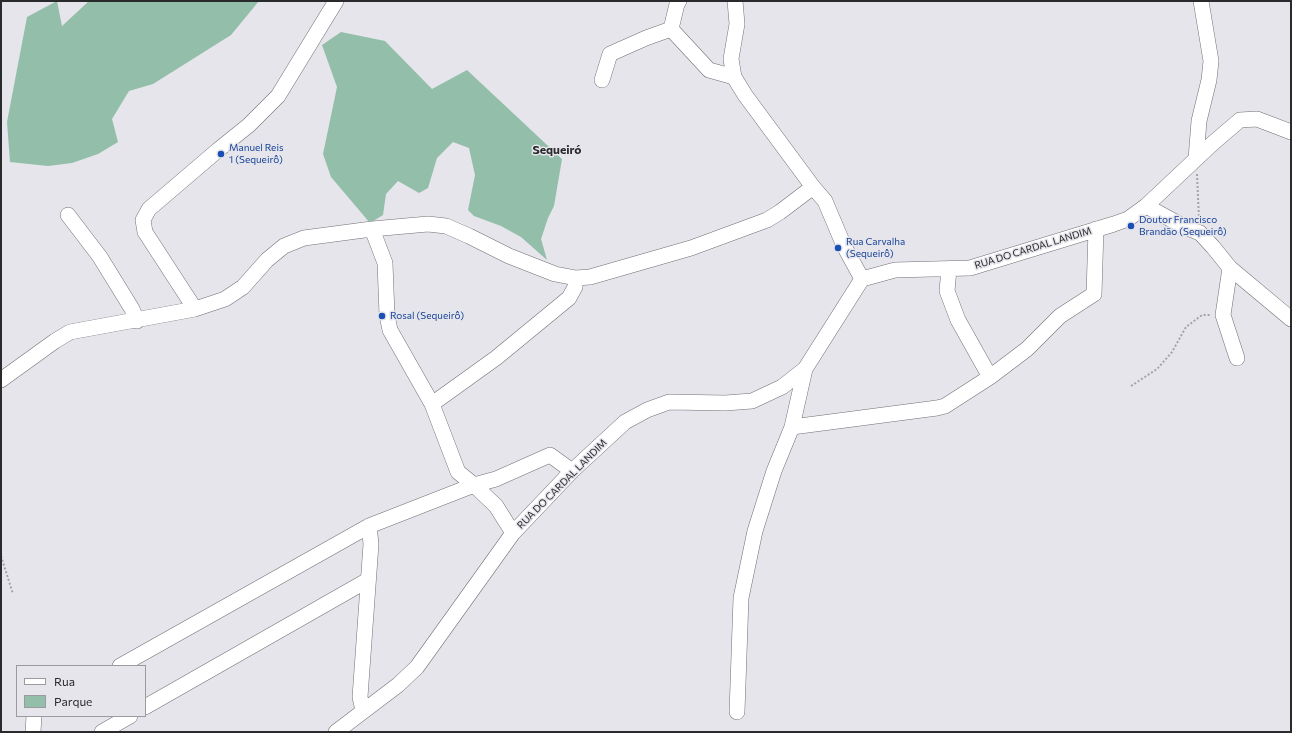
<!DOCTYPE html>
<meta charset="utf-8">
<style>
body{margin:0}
#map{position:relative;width:1292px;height:733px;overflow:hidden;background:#e5e5eb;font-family:Commissioner,sans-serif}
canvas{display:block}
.frame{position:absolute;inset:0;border:2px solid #292a2c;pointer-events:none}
.legend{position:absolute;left:16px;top:665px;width:130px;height:52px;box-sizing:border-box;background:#e5e5eb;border:1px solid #9a9a9f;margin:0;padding:5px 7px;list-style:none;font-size:12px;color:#292a2c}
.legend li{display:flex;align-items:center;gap:8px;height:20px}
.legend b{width:20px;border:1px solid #9a9a9f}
</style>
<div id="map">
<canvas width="1292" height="733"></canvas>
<div class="frame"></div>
<ul class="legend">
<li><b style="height:5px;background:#fff"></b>Rua</li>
<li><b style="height:11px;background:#93bea9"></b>Parque</li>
</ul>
</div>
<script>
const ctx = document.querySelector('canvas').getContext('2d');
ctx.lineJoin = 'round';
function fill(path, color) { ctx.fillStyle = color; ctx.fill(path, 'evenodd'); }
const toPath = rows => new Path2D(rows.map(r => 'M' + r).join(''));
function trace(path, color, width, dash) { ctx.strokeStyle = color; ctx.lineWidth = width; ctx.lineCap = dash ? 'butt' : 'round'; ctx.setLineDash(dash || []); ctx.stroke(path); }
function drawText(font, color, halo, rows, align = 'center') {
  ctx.font = font + ' Commissioner,sans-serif'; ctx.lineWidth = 3; ctx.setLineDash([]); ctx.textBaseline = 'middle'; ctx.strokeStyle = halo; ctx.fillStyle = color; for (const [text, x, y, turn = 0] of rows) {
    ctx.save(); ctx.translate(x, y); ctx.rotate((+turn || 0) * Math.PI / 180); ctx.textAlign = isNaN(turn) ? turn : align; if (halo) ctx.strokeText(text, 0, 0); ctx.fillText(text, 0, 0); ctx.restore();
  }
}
const green = toPath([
 [57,1,62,26,89,1,259,1,231,35,153,84,129,91,112,119,118,142,98,154,72,163,48,166,10,162,7,122,27,17],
 [341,32,385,41,432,89,467,70,562,159,554,206,548,218,541,239,547,260,521,237,501,226,474,216,468,210,475,175,469,148,453,142,437,158,428,188,419,193,398,181,386,194,383,215,370,223,331,177,323,154,337,87,322,45]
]);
const path = toPath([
 [1197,174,1199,219],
 [1131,386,1157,369,1172,352,1186,327,1202,315,1211,315],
 [1,556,13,594]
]);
const minor = toPath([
 [679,1,677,4,671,29,709,70,734,77],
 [735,1,737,24,731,59,734,77,745,95,813,187,825,201,844,246,862,279],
 [602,80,610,54,646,38,671,29],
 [1196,159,1199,121,1209,80,1211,61,1201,1],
 [1146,206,1183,226,1200,233,1213,247,1230,268,1291,319],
 [68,215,100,257,132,309,137,321],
 [372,229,385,263,387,315,390,330,432,404,458,472,474,485,496,506,513,533],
 [1230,268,1223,315,1237,358],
 [949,269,947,291,958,320,990,377],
 [195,309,145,232,143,220,149,209,218,150,249,125,278,96,336,1],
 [1,380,55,341,70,332,195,309,225,299,243,287,267,260,284,246,304,238,372,229,428,224,446,226,469,236,509,256,555,274,576,278,590,277,691,248,767,220,780,212,813,187],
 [432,404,496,358,569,298,575,287,576,278],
 [792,427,937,408,945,406,990,377,1027,349,1060,316,1094,294,1096,229],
 [120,666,369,526,474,485,496,479,550,455,572,471],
 [145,707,368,580],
 [363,711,360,697,371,544,369,526],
 [737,712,741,598,755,531,774,471,792,427,805,369],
 [33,732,34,716],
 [102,732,130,716],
 [336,732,398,685,417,667,513,533,572,471,625,422,647,410,669,402,725,403,752,401,782,387,805,369,862,279,895,270,970,268,1114,224,1128,219,1146,206,1213,143,1240,120,1257,119,1291,132]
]);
const markers = [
 [221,154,4,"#1a4fb4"],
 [1131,226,4,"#1a4fb4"],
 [838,248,4,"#1a4fb4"],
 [382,316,4,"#1a4fb4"]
];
const transitNames = [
 ["Manuel Reis",229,148],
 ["1 (Sequeirô)",229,160],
 ["Doutor Francisco",1139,220],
 ["Brandão (Sequeirô)",1139,232],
 ["Rua Carvalha",846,242],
 ["(Sequeirô)",846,254],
 ["Rosal (Sequeirô)",390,316]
];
const streetNames = [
 ["RUA DO CARDAL LANDIM",1033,248,-17],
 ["RUA DO CARDAL LANDIM",562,484,-45]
];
const quarterNames = [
 ["Sequeiró",557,150]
];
fill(green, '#93bea9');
trace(minor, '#707075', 16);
trace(path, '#a3a3a8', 2, [2, 2]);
trace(minor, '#fff', 15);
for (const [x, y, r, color] of markers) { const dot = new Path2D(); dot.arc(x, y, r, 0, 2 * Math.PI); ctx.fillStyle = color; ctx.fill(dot); trace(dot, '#e5e5eb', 1.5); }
drawText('10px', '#164399', '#e5e5eb', transitNames, 'left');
drawText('10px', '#292a2c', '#e5e5eb', streetNames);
drawText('bold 12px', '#292a2c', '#e5e5eb', quarterNames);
</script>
